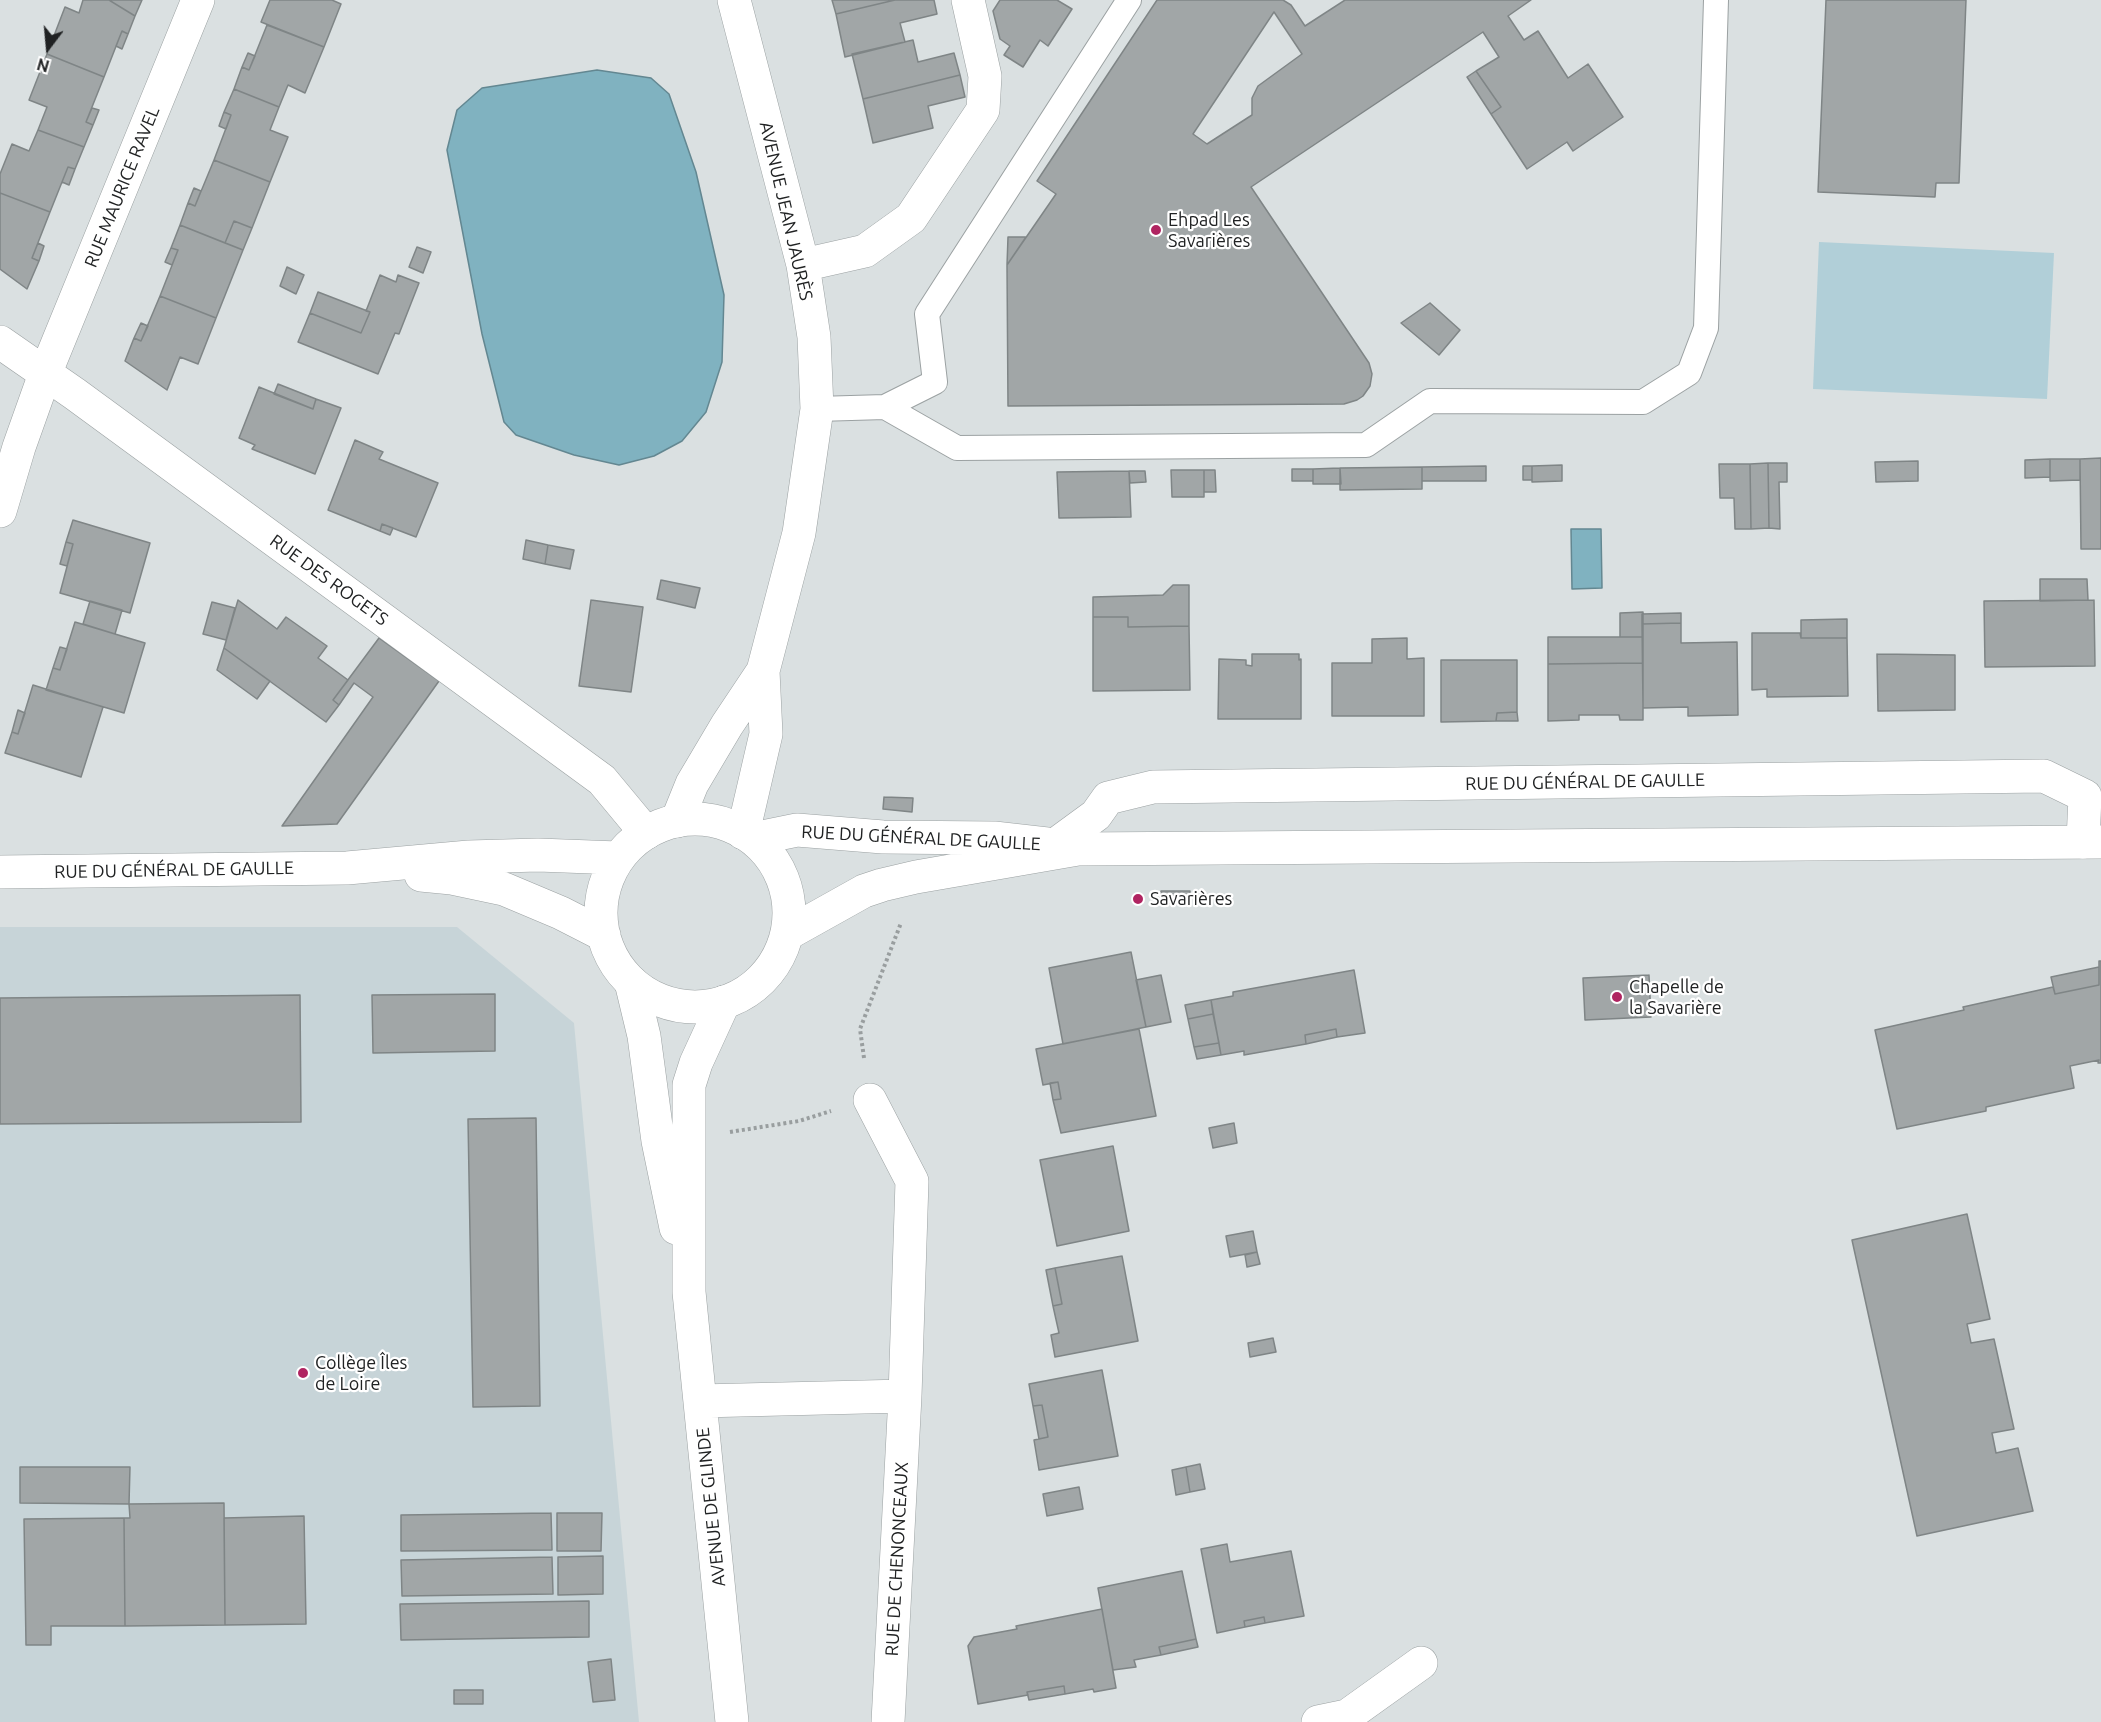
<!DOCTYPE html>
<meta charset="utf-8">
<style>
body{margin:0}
#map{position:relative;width:2101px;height:1722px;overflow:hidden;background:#dae0e1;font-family:Ubuntu,sans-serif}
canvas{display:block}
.north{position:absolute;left:18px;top:18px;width:60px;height:60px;-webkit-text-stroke:4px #fff;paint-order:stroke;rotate:196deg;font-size:16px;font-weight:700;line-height:24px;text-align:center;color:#202223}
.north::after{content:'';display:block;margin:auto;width:21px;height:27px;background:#202223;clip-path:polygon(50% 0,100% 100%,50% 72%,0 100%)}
</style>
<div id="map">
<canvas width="2101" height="1722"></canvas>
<div class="north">N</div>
</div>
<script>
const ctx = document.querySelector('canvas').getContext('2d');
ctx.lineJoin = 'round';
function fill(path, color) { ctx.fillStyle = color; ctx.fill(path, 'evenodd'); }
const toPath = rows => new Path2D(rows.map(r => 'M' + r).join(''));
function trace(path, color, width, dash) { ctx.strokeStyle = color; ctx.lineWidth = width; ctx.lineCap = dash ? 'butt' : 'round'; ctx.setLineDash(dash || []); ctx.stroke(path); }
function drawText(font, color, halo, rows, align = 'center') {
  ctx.font = font + ' Ubuntu,sans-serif'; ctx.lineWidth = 4.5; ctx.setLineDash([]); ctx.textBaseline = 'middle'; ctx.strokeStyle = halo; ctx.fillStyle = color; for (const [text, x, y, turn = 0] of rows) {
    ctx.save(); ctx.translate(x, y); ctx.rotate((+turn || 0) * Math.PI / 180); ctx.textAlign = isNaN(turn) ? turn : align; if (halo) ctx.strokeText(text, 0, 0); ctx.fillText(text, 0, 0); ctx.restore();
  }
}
const built = toPath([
 [0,927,457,927,574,1023,639,1722,0,1722]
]);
const green = toPath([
 [1819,242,2054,253,2047,399,1813,389]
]);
const water = toPath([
 [597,70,651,78,669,94,696,172,724,295,722,362,706,412,682,441,654,456,619,465,574,455,516,435,504,422,482,334,447,150,457,110,482,88,597,70],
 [1571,529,1601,529,1602,588,1572,589,1571,529]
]);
const building = toPath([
 [83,0,109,0,135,16,128,34,122,31,104,77,47,54,65,7,79,13,83,0],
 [109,0,142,0,135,16,109,0],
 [270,0,332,0,341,4,324,47,261,22,270,0],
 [832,0,895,0,836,14,832,0],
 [895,0,934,0,937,14,900,23,905,42,845,57,836,14,895,0],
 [1000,0,1057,0,1072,9,1048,46,1040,40,1023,67,1004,55,1010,46,1000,39,993,11,1000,0],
 [1157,0,1283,0,1291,5,1305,26,1345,0,1531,0,1508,16,1524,40,1538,31,1568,78,1588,64,1623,117,1573,151,1567,142,1527,169,1491,114,1501,107,1476,71,1499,57,1483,32,1251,187,1369,363,1372,374,1370,386,1363,396,1357,400,1344,404,1008,406,1007,265,1056,194,1037,181,1157,0],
 [1274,12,1302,54,1258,86,1252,98,1252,115,1207,144,1193,134,1274,12],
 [1826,0,1966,0,1959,183,1936,183,1935,197,1818,192,1826,0],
 [267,25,324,47,305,93,288,85,279,107,234,89,242,67,249,70,267,25],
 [122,31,128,34,122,49,116,46,122,31],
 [913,40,918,62,954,53,960,75,863,99,852,54,913,40],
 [248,53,255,56,249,70,242,67,248,53],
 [47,54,104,77,86,122,93,125,84,147,38,130,47,107,29,100,47,54],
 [1476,71,1501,107,1491,114,1467,77,1476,71],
 [960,75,965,97,928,106,933,128,873,143,863,99,960,75],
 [234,89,279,107,270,130,288,137,270,182,214,160,231,115,224,112,234,89],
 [92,108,99,110,93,125,86,122,92,108],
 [224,112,231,115,226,129,219,126,224,112],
 [38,130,84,147,75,169,68,167,50,212,0,193,0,174,12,144,29,151,38,130],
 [214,160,270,182,252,228,234,221,225,243,180,225,188,203,195,206,214,160],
 [68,167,75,169,69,185,62,182,68,167],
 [194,188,201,191,195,206,188,203,194,188],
 [0,193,50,212,32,258,39,261,27,289,0,269,0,193],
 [234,221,252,228,243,250,225,243,234,221],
 [180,225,243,250,216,318,160,296,178,250,171,248,180,225],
 [1008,237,1026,237,1007,265,1008,237],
 [38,243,44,246,39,261,32,258,38,243],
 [417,247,431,252,423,273,409,267,417,247],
 [171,248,178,250,172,265,165,262,171,248],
 [287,267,304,275,296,294,280,286,287,267],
 [380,275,396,282,398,275,419,283,399,334,395,333,378,374,298,342,310,313,361,333,370,312,366,311,380,275],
 [318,292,370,312,361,333,310,313,318,292],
 [160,296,216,318,198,364,180,357,167,390,125,361,134,338,141,341,160,296],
 [1430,303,1460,330,1439,355,1401,323,1430,303],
 [141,323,148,326,141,341,134,338,141,323],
 [278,384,316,399,313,409,274,394,278,384],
 [259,387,313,409,316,399,341,408,315,474,252,449,255,445,239,438,259,387],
 [355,440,383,452,379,459,438,483,416,537,382,524,380,531,328,510,355,440],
 [2101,458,2101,549,2081,549,2080,459,2101,458],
 [2050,459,2050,477,2025,478,2025,460,2050,459],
 [2050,459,2080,459,2080,480,2050,481,2050,459],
 [1918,461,1918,481,1876,482,1875,462,1918,461],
 [1768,463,1787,463,1787,482,1779,482,1780,529,1769,528,1768,463],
 [1768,463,1769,528,1751,529,1750,464,1768,463],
 [1719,464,1750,464,1751,529,1735,529,1734,498,1720,498,1719,464],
 [1562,465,1562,481,1532,482,1532,466,1562,465],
 [1486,466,1486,481,1422,481,1422,467,1486,466],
 [1523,466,1532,466,1532,480,1523,480,1523,466],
 [1422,467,1422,489,1340,490,1340,468,1422,467],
 [1340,468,1341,484,1313,484,1313,469,1340,468],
 [1292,469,1313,469,1313,481,1292,481,1292,469],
 [1171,470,1204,470,1204,497,1172,497,1171,470],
 [1204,470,1215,470,1216,492,1204,492,1204,470],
 [1129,471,1145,471,1146,482,1130,483,1129,471],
 [1129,471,1131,517,1059,518,1057,472,1129,471],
 [73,520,150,543,130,613,60,593,73,544,66,542,73,520],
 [382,524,393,528,390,535,380,531,382,524],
 [526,540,548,545,545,564,523,559,526,540],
 [66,542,73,544,67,566,60,564,66,542],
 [548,545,574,550,570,569,545,564,548,545],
 [2040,579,2087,579,2088,600,2040,601,2040,579],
 [661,580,700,588,695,608,657,599,661,580],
 [1173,585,1189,585,1189,626,1128,627,1128,617,1093,617,1093,597,1163,595,1173,585],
 [238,600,277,629,286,617,327,646,318,658,348,680,333,700,339,705,326,722,224,648,238,600],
 [591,600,643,607,631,692,579,686,591,600],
 [2094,600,2095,666,1985,667,1984,601,2094,600],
 [90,601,122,610,115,634,83,624,90,601],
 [212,602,235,608,226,640,203,634,212,602],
 [1643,612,1643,637,1620,637,1620,613,1643,612],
 [1681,613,1681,623,1642,624,1642,614,1681,613],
 [1093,617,1128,617,1128,627,1189,626,1190,690,1093,691,1093,617],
 [1847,619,1847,638,1801,638,1801,620,1847,619],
 [75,622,145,643,124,713,46,690,53,668,60,670,75,622],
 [1681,623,1681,643,1737,642,1738,715,1688,716,1688,707,1643,708,1642,624,1681,623],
 [1752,633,1800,633,1801,638,1847,638,1848,696,1767,697,1767,689,1752,690,1752,633],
 [1548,637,1643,637,1643,663,1548,664,1548,637],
 [379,638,439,681,337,824,282,826,373,697,354,683,339,705,333,700,379,638],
 [1407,638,1407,659,1424,658,1424,716,1332,716,1332,663,1372,663,1372,639,1407,638],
 [60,647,67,649,60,670,53,668,60,647],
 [224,648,270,681,257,699,217,670,224,648],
 [1252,654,1299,654,1299,660,1301,659,1301,719,1218,719,1219,659,1246,660,1246,665,1252,666,1252,654],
 [1877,654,1955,655,1955,710,1878,711,1877,654],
 [1441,660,1517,660,1517,712,1497,713,1496,721,1441,722,1441,660],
 [1643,663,1643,720,1620,720,1619,715,1579,715,1579,720,1548,721,1548,664,1643,663],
 [33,685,103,707,81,777,5,753,12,732,18,734,33,685],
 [18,710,25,713,18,734,12,732,18,710],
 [1517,712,1518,721,1496,721,1497,713,1517,712],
 [884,797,913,798,912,812,883,809,884,797],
 [1161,891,1190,891,1190,903,1160,903,1161,891],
 [1131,952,1146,1027,1063,1044,1049,968,1131,952],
 [2099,961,2101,961,2101,1063,2098,1063,2099,1060,2070,1066,2074,1088,1986,1107,1986,1111,1897,1129,1875,1030,1964,1010,1963,1007,2053,987,2055,994,2099,985,2099,961],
 [2099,967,2099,985,2055,994,2051,977,2099,967],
 [1354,970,1365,1033,1337,1037,1336,1029,1305,1035,1306,1044,1244,1055,1244,1051,1221,1055,1211,1000,1233,996,1233,992,1354,970],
 [1161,975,1171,1022,1146,1027,1136,980,1161,975],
 [1649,975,1651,1017,1585,1020,1583,978,1649,975],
 [495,994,495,1051,373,1053,372,995,495,994],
 [300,995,301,1122,0,1124,0,998,300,995],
 [1211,1000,1213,1014,1188,1019,1185,1005,1211,1000],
 [1213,1014,1219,1043,1194,1047,1188,1019,1213,1014],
 [1139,1029,1156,1116,1061,1133,1053,1100,1061,1099,1058,1082,1043,1085,1036,1049,1139,1029],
 [1336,1029,1337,1037,1306,1044,1305,1035,1336,1029],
 [1219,1043,1221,1055,1197,1059,1194,1047,1219,1043],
 [1058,1082,1061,1099,1053,1100,1050,1083,1058,1082],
 [536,1118,540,1406,473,1407,468,1119,536,1118],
 [1234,1123,1237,1143,1213,1148,1209,1128,1234,1123],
 [1113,1146,1129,1231,1057,1246,1040,1160,1113,1146],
 [1967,1214,1990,1319,1967,1324,1971,1343,1994,1339,2014,1429,1992,1433,1996,1453,2018,1448,2033,1511,1917,1536,1852,1240,1967,1214],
 [1253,1231,1257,1252,1230,1257,1226,1236,1253,1231],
 [1257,1252,1260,1264,1247,1267,1245,1255,1257,1252],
 [1122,1256,1138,1341,1055,1357,1051,1335,1059,1333,1053,1306,1062,1304,1055,1268,1122,1256],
 [1055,1268,1062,1304,1053,1306,1046,1270,1055,1268],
 [1273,1338,1276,1352,1250,1357,1248,1343,1273,1338],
 [1102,1370,1118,1456,1039,1470,1034,1440,1048,1437,1042,1405,1033,1406,1029,1384,1102,1370],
 [1042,1405,1048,1437,1039,1439,1033,1406,1042,1405],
 [1200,1464,1205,1489,1190,1492,1186,1467,1200,1464],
 [20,1467,130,1467,129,1504,20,1503,20,1467],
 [1186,1467,1190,1492,1176,1495,1172,1470,1186,1467],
 [1079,1487,1083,1509,1047,1516,1043,1494,1079,1487],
 [224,1503,225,1625,125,1626,124,1518,130,1518,129,1504,224,1503],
 [551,1513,552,1550,401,1551,401,1515,551,1513],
 [557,1513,602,1513,601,1551,557,1551,557,1513],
 [304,1516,306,1624,225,1625,224,1518,304,1516],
 [124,1518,125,1626,51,1626,51,1645,26,1645,24,1519,124,1518],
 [1227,1544,1230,1562,1291,1551,1304,1616,1265,1623,1264,1617,1244,1621,1245,1627,1217,1633,1201,1549,1227,1544],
 [603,1556,603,1594,558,1595,558,1557,603,1556],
 [552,1557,553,1594,402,1596,401,1560,552,1557],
 [1182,1571,1196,1639,1159,1647,1161,1655,1134,1660,1136,1667,1113,1670,1098,1588,1182,1571],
 [589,1601,589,1637,401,1640,400,1604,589,1601],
 [1102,1609,1116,1688,1094,1692,1093,1689,1065,1694,1064,1686,1027,1692,1028,1695,978,1704,968,1646,974,1637,1017,1629,1016,1626,1102,1609],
 [1264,1617,1265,1623,1245,1627,1244,1621,1264,1617],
 [1196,1639,1198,1647,1161,1655,1159,1647,1196,1639],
 [611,1659,615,1700,593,1702,588,1662,611,1659],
 [1064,1686,1065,1694,1029,1700,1027,1692,1064,1686],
 [454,1690,483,1690,483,1704,454,1704,454,1690]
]);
const path = toPath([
 [864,1058,860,1029,901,923],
 [730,1132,799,1121,831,1111]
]);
const lane = toPath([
 [885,407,957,448,1366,445,1430,401,1643,402,1689,373,1706,328,1716,0],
 [817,409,885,407,935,382,927,314,1129,0]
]);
const street = toPath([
 [734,0,803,265,814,337,817,409,799,533,763,671,766,734,743,833],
 [803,265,865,251,911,218,983,110,985,76,968,0],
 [0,342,75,394,602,780,646,833],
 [0,511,19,447,45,374,198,0],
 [677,821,692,784,727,725,763,671],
 [1055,845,1096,815,1108,798,1153,787,2044,776,2085,796,2083,842],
 [631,982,644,1036,658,1141,676,1228],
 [724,1002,696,1063,689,1085,689,1292,732,1722],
 [870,1100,912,1181,905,1396,888,1722],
 [700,1401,905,1396],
 [1318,1722,1347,1716,1421,1663]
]);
const secondary = toPath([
 '601 913a94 94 0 1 1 188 0a94 94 0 1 1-188 0Z',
 [753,839,797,830,883,837,994,838,1047,844],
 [0,872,347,868,469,857,538,855,618,858],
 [421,875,452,878,504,889,561,913,604,935],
 [787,934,864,891,882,885,916,877,1078,849,2101,842]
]);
const markers = [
 [1156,230,6,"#b02461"],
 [1138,899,6,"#b02461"],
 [1617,997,6,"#b02461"],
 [303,1373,6,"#b02461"]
];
const streetNames = [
 ["RUE MAURICE RAVEL",122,187,-68],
 ["AVENUE JEAN JAURÈS",786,211,77],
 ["RUE DES ROGETS",329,580,36],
 ["RUE DU GÉNÉRAL DE GAULLE",1585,782,-1],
 ["RUE DU GÉNÉRAL DE GAULLE",921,838,3],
 ["RUE DU GÉNÉRAL DE GAULLE",174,870,-1],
 ["AVENUE DE GLINDE",711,1507,-96],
 ["RUE DE CHENONCEAUX",897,1559,-87]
];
const poiNames = [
 ["Ehpad Les",1168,220],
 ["Savarières",1168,241],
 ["Savarières",1150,899],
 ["Chapelle de",1629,987],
 ["la Savarière",1629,1008],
 ["Collège Îles",315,1363],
 ["de Loire",315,1384]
];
fill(built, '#c7d4d8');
fill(green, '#b1cfd8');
fill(water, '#80b2c0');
trace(water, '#638791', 1.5);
fill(building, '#a1a6a7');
trace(building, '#7f8586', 1.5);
trace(lane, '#9ba1a2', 26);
trace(street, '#9ba1a2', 34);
trace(secondary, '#9ba1a2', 34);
trace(path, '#999e9f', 4, [3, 3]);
trace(lane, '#fff', 24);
trace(street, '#fff', 33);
trace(secondary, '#fff', 33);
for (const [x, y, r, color] of markers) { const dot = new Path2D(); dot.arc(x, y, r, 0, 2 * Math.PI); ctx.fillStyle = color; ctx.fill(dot); trace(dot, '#fff', 2); }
drawText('18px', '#202223', '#fff', streetNames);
drawText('18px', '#202223', '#fff', poiNames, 'left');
</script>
